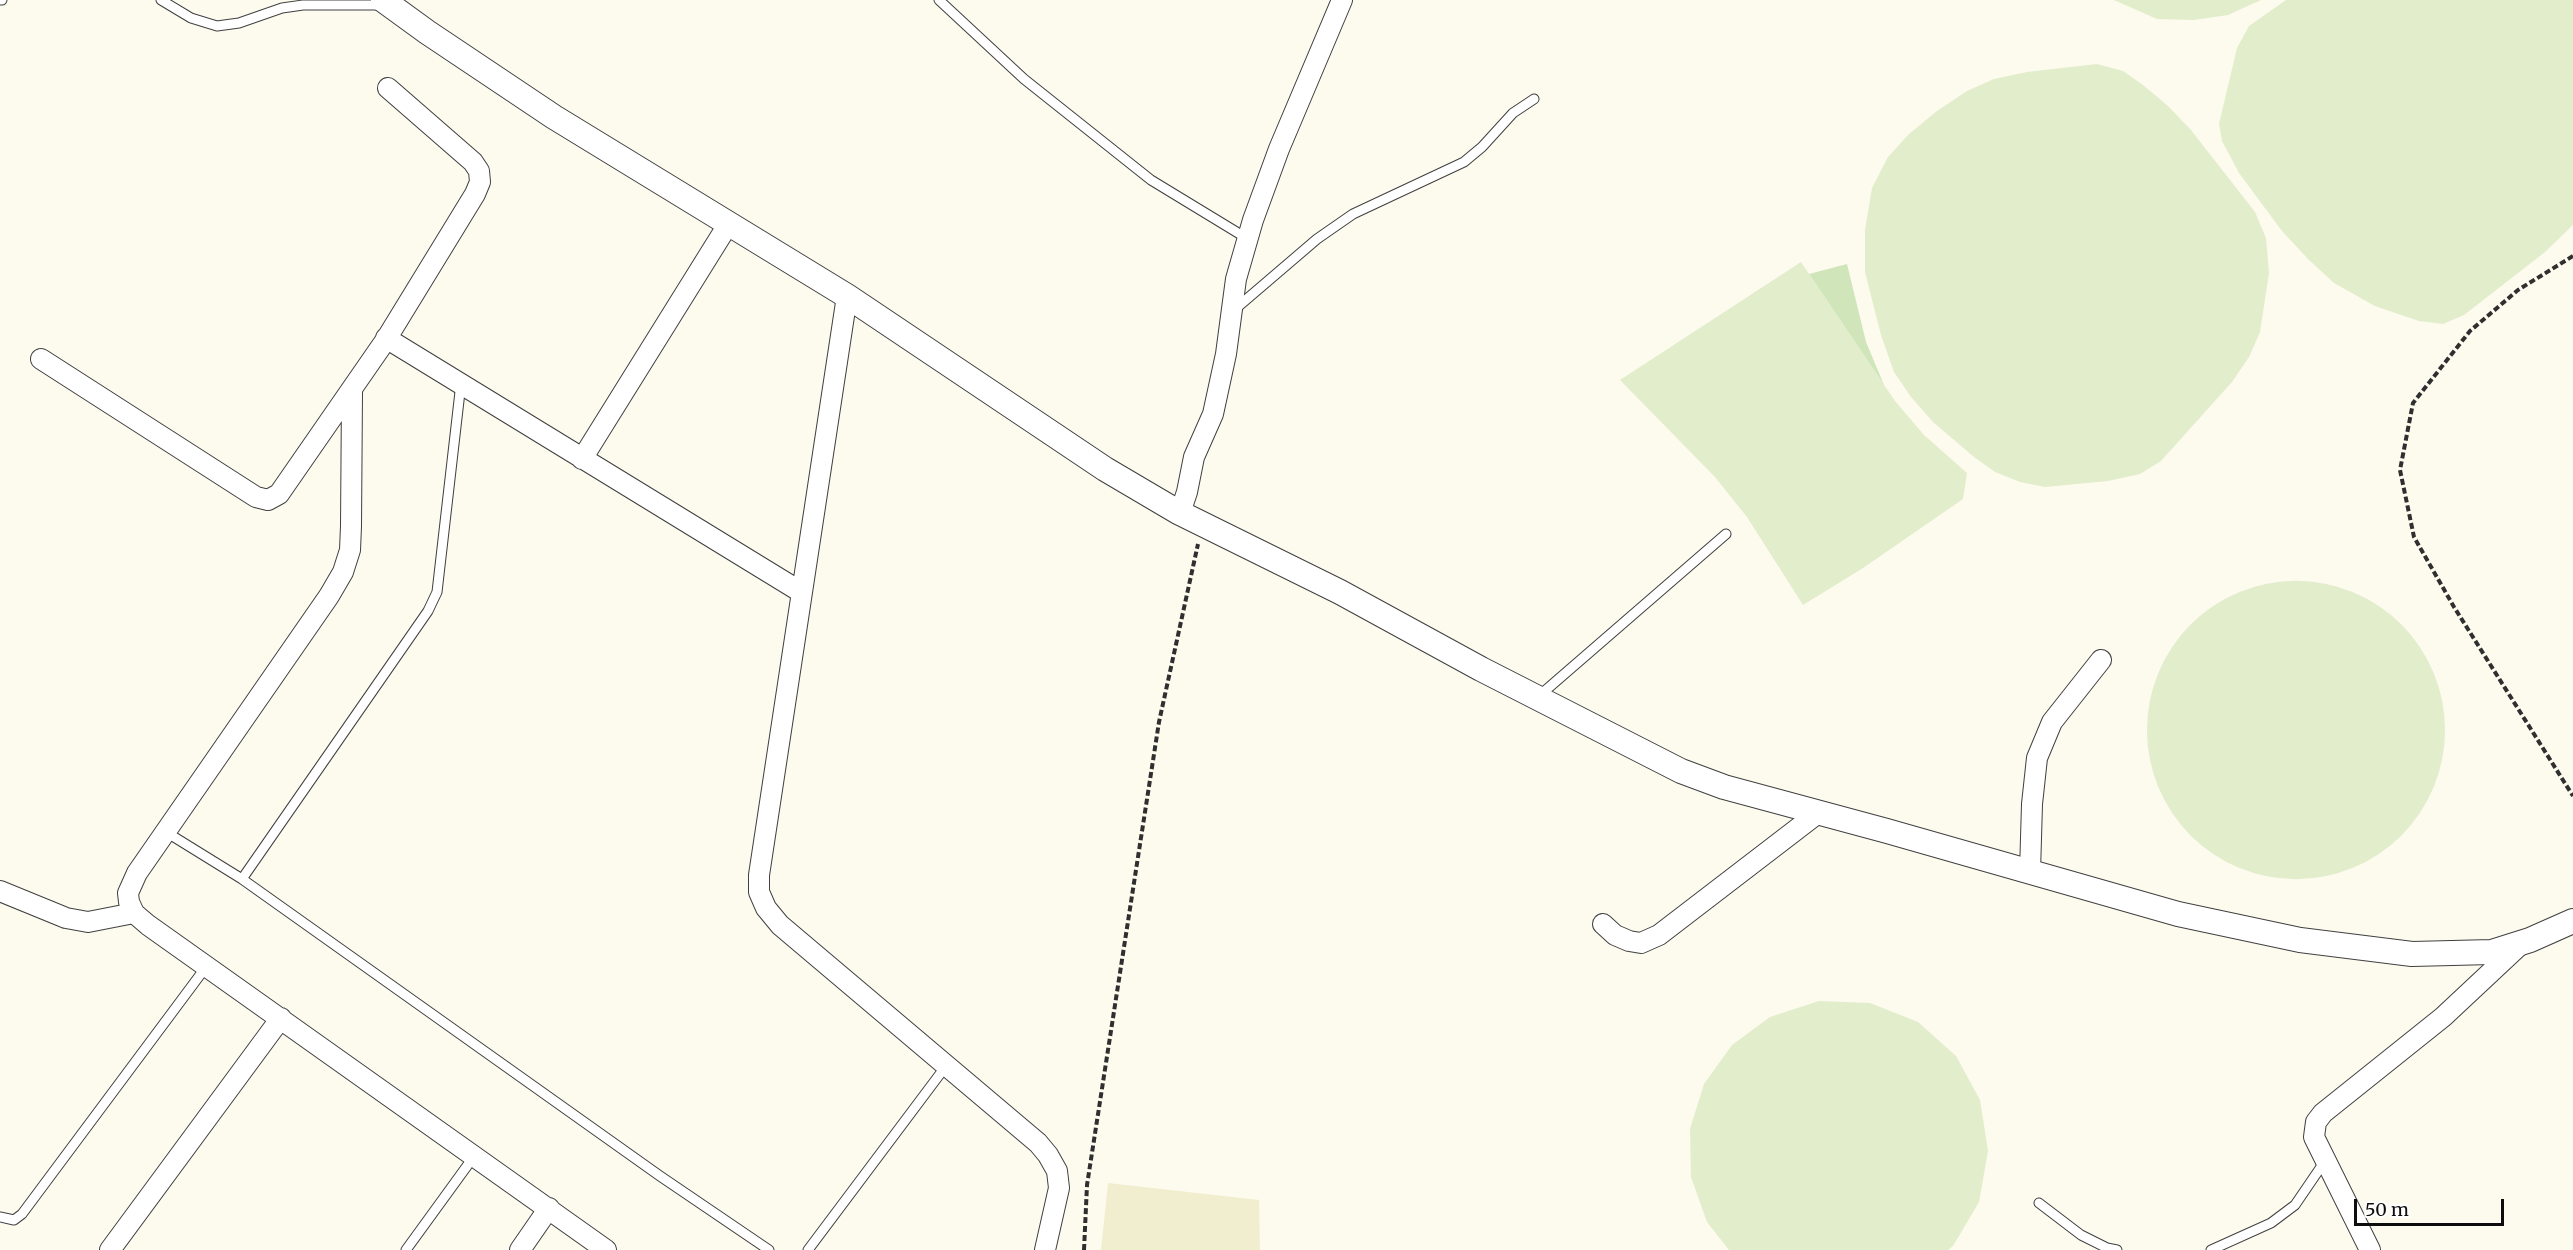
<!DOCTYPE html>
<style>
body{margin:0}
#map{position:relative;width:2573px;height:1250px;overflow:hidden;background:#fdfaee;font-family:Merriweather,serif}
canvas{display:block}
.scale{position:absolute;left:2354px;top:1199px;width:150px;height:27px;box-sizing:border-box;border:3px solid #0d0d0d;border-top:0;padding-left:8px;font-size:18px;line-height:21px;white-space:nowrap;color:#0d0d0d;-webkit-text-stroke:4px #fff;paint-order:stroke}
</style>
<div id="map">
<canvas width="2573" height="1250"></canvas>
<div class="scale">50 m</div>
</div>
<script>
const ctx = document.querySelector('canvas').getContext('2d');
ctx.lineJoin = 'round';
function fill(path, color) { ctx.fillStyle = color; ctx.fill(path, 'evenodd'); }
const toPath = rows => new Path2D(rows.map(r => 'M' + r).join(''));
function trace(path, color, width, dash) { ctx.strokeStyle = color; ctx.lineWidth = width; ctx.lineCap = dash ? 'butt' : 'round'; ctx.setLineDash(dash || []); ctx.stroke(path); }
const farmland = toPath([
 [1108,1183,1259,1200,1260,1250,1101,1250]
]);
const green = toPath([
 [1847,264,1866,342,1884,385,1809,274]
]);
const pitch = toPath([
 [2114,0,2261,0,2228,15,2193,20,2157,19],
 [2286,0,2573,0,2573,225,2545,252,2464,315,2443,324,2419,321,2375,306,2334,283,2308,259,2282,231,2239,173,2222,141,2219,124,2237,48,2249,26],
 [2097,64,2123,71,2143,85,2168,106,2191,130,2255,212,2266,238,2269,273,2260,332,2249,357,2232,382,2161,461,2140,474,2108,481,2045,487,2020,482,1995,472,1974,457,1933,422,1911,397,1894,372,1881,335,1865,272,1865,230,1872,188,1888,157,1909,134,1937,111,1967,91,1994,79,2027,72],
 [1801,262,1895,401,1924,435,1967,473,1963,499,1863,568,1803,605,1747,517,1715,477,1620,380],
 '2147 730a149 149 0 1 1 298 0a149 149 0 1 1-298 0Z',
 [1819,1001,1870,1003,1918,1022,1956,1056,1980,1100,1988,1151,1979,1202,1953,1246,1948,1250,1729,1250,1707,1222,1691,1177,1690,1129,1704,1084,1732,1045,1770,1017]
]);
const path = toPath([
 [2573,256,2518,290,2470,331,2413,403,2400,470,2414,537,2454,607,2573,796],
 [1084,1250,1087,1185,1159,722,1198,544]
]);
const service = toPath([
 [0,0,2,0],
 [161,0,191,18,217,26,239,23,282,8,303,5,383,5],
 [939,0,1024,79,1151,180,1248,239],
 [1234,310,1317,239,1353,214,1464,162,1482,147,1513,113,1534,99],
 [1539,696,1726,534],
 [166,832,242,879,660,1176,769,1250],
 [242,879,428,611,437,592,461,383],
 [2039,1203,2081,1235,2107,1248,2117,1250],
 [0,1217,14,1220,22,1214,206,967],
 [406,1250,475,1155],
 [808,1250,946,1066],
 [2211,1250,2271,1223,2295,1205,2325,1161]
]);
const minor = toPath([
 [847,296,759,875,759,892,766,908,780,925,1038,1143,1048,1155,1057,1171,1059,1188,1045,1250],
 [386,338,801,592],
 [41,359,256,497,268,500,279,494,385,341,475,194,480,182,479,171,473,162,388,88],
 [352,392,351,526,350,550,343,572,329,596,137,873,128,893,129,902,134,913,148,925,606,1250],
 [582,459,729,223],
 [1180,513,1187,492,1194,457,1213,414,1226,354,1236,279,1253,220,1279,149,1342,0],
 [2030,872,2032,804,2037,758,2052,722,2101,660],
 [0,891,66,918,88,922,134,913],
 [1603,924,1615,935,1629,941,1641,943,1659,935,1818,813],
 [110,1250,281,1018],
 [520,1250,549,1208],
 [2370,1250,2314,1137,2316,1122,2323,1113,2443,1017,2521,944]
]);
const tertiary = toPath([
 [383,0,427,32,554,117,847,296,1105,469,1178,512,1340,592,1481,669,1681,771,1724,787,1887,831,2178,914,2300,940,2412,954,2492,952,2530,940,2573,921]
]);
fill(farmland, '#f1eed0');
fill(green, '#d1e5bb');
fill(pitch, '#e2edcc');
trace(service, '#404040', 11);
trace(minor, '#404040', 22);
trace(tertiary, '#404040', 26);
trace(path, '#2f2f2f', 4, [6, 3]);
trace(service, '#fff', 9);
trace(minor, '#fff', 20);
trace(tertiary, '#fff', 24);
</script>
